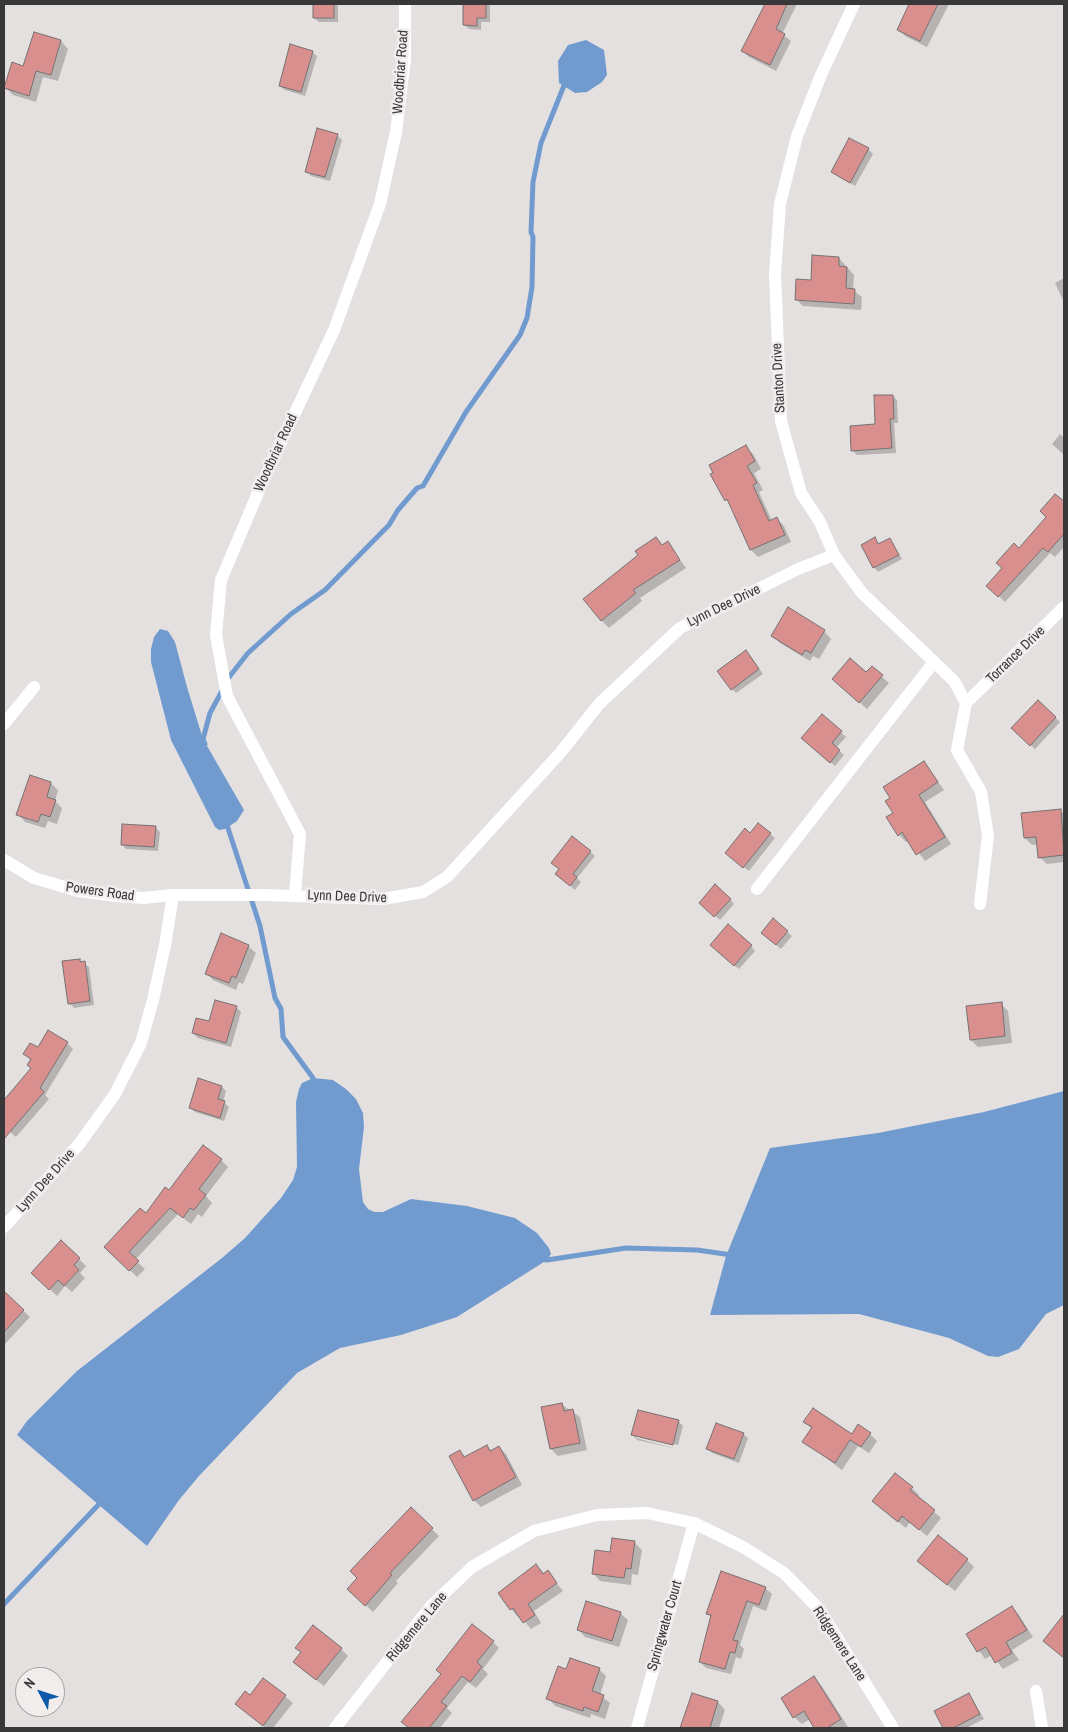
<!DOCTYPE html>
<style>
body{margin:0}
#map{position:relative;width:1068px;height:1732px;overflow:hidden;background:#e5e0e0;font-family:"Archivo Narrow",sans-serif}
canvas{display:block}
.frame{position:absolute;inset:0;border:5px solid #393838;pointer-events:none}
.north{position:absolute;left:15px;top:1667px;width:50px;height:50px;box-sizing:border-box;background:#f2eded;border:1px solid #a8a5a5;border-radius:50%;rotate:310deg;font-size:14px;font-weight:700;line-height:20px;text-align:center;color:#393838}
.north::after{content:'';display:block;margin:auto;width:18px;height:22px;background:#0c5aa9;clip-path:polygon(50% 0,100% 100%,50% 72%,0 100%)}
</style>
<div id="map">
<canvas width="1068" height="1732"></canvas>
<div class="frame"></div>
<div class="north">N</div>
</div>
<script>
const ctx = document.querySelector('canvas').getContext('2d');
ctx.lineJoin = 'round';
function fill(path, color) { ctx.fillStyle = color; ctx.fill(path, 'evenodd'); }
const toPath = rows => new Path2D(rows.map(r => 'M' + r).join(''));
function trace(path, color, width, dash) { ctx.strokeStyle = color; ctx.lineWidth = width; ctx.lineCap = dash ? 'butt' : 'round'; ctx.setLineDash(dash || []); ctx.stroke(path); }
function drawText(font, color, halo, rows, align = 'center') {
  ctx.font = font + ' "Archivo Narrow",sans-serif'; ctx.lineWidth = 5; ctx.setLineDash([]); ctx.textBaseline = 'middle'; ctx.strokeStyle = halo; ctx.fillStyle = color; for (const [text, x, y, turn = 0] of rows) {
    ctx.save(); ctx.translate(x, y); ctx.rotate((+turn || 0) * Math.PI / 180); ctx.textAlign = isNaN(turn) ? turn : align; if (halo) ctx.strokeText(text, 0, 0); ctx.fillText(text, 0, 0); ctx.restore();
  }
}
const water = toPath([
 [586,40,604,50,607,75,602,82,587,92,575,93,559,83,558,61,568,45],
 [160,629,168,631,175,642,187,687,203,739,244,810,237,821,225,829,219,830,215,827,171,740,151,662,151,649,154,637],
 [313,1078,333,1080,346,1089,356,1099,363,1113,364,1127,359,1169,363,1202,368,1209,374,1212,383,1212,411,1199,467,1206,515,1218,537,1233,549,1248,551,1254,547,1260,457,1317,401,1335,340,1348,297,1373,199,1476,179,1500,147,1546,17,1435,27,1421,77,1371,222,1258,245,1238,281,1198,293,1180,297,1167,296,1102,299,1089,302,1083],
 [1064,1091,1064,1305,1046,1314,1019,1349,998,1357,988,1356,949,1338,859,1314,710,1315,726,1256,770,1148,878,1133,984,1112]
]);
const shadow = toPath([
 [314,4,338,4,338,22,319,22,314,18],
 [465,4,490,4,490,22,481,22,481,30,469,29,464,25],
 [762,4,797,4,782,34,791,41,776,71,749,57,743,51,765,6],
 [911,4,949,4,927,47,905,36,898,29],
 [34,33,61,41,68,49,58,81,43,77,36,102,13,95,6,88,24,67],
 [312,52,317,56,305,96,285,90,280,86],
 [337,135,342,140,330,181,311,176,306,171],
 [868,149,873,154,855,186,832,172],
 [839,258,854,275,853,290,862,297,861,310,803,306,796,299],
 [1064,278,1064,302,1055,283],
 [893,396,897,400,898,423,894,423,896,453,857,455,852,450,877,425],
 [1060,434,1064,438,1064,455,1052,444],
 [746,447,753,454,761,469,754,473,763,490,759,492,772,521,777,519,784,526,791,542,758,557,751,550,731,506,726,500],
 [1056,495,1064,503,1064,547,1055,557,1050,553,1005,602,994,592,1019,550,1047,517],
 [656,539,663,546,668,543,686,568,640,598,642,601,609,628,601,620,639,556],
 [875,539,880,544,890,539,902,559,878,572,874,567],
 [824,631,831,639,819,659,813,656,810,661,780,643,772,635],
 [750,656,763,674,736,693,732,689],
 [872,668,889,683,867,709,833,679,866,674],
 [1038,701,1060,722,1035,749,1013,728],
 [822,715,846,737,836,748,844,755,835,766,807,742],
 [924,762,944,790,925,802,951,844,925,861,909,840,906,842,899,835,895,813],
 [30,776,51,783,58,790,55,801,62,808,57,824,48,821,45,828,25,822,18,814],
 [1060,810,1064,814,1064,862,1047,864,1039,857,1038,844,1032,845,1025,838],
 [155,827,160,832,158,851,126,849,122,844],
 [750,834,770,834,775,838,749,871,731,857],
 [590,852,595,856,577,878,581,882,575,890,556,874],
 [730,899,734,904,720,920,705,907],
 [787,932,792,936,781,949,767,937],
 [248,946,256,953,243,984,239,982,236,990,213,980,206,973],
 [751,946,755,951,739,969,716,950],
 [79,960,89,967,94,1005,74,1008,69,1003],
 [1001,1004,1008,1011,1012,1043,978,1047,971,1040],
 [236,1007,241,1012,231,1047,198,1038,193,1033],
 [67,1043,73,1049,45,1095,49,1099,16,1137,4,1127,4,1101,32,1068,31,1061,25,1054],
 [222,1087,226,1091,223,1102,229,1107,224,1121,195,1112,190,1108],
 [221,1160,228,1167,206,1196,212,1203,202,1217,198,1214,191,1224,178,1214,135,1260,145,1269,137,1277,113,1254,169,1192],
 [79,1259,86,1266,80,1273,85,1278,72,1292,65,1286,57,1296,40,1280],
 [6,1295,30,1317,4,1345,4,1298],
 [561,1404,580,1417,587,1450,558,1456,551,1449,542,1408],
 [678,1421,683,1426,678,1445,636,1435,636,1438,677,1449,637,1440,633,1435],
 [805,1422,852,1436,870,1434,877,1441,869,1453,858,1446,842,1470,803,1441,812,1429],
 [743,1434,748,1438,739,1463,712,1453,708,1449],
 [487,1446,492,1451,499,1447,506,1454,522,1485,481,1507,474,1500,460,1451,466,1458],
 [912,1488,919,1495,917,1497,941,1518,927,1536,910,1522,906,1528,881,1508],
 [411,1509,439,1536,396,1581,398,1583,373,1612,356,1596],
 [635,1543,642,1550,638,1575,632,1574,631,1585,600,1581,593,1573,611,1553],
 [967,1560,974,1567,955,1591,926,1568],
 [536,1565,545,1574,548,1572,563,1591,534,1611,541,1623,531,1629,519,1615,518,1617,511,1609],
 [765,1588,772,1594,766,1611,753,1606,740,1645,744,1649,741,1659,736,1657,731,1674,706,1668,700,1662,712,1618,707,1614],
 [1012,1608,1019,1615,1033,1637,1012,1650,1019,1660,1003,1669,992,1655,985,1659,968,1634],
 [620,1613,628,1620,619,1647,585,1637,578,1629],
 [493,1642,499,1648,483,1669,488,1674,476,1688,468,1682,447,1708,452,1713,440,1728,409,1728,403,1722],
 [296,1648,341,1649,348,1656,324,1686,302,1669,302,1653],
 [599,1669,606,1676,600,1695,610,1703,605,1719,591,1714,590,1718,555,1706,548,1698,567,1671],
 [814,1678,821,1685,848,1727,846,1728,816,1728,810,1719,802,1724,794,1717,783,1698],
 [264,1679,293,1703,273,1728,266,1728,237,1704,250,1697],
 [693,1694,718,1702,725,1710,719,1728,682,1728],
 [969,1694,984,1719,966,1728,945,1728,936,1711]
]);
const stream = toPath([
 [226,681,248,653,291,614,325,590,389,525,398,510,417,488,423,486,466,412,520,335,527,318,532,287,533,237,531,232,533,182,541,143,565,83],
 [205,744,203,739,210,713,223,689],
 [226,822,260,926,275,998,281,1009,283,1037,313,1078,314,1085],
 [540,1259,547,1260,626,1248,697,1250,732,1255],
 [4,1604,102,1501]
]);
const building = toPath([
 [313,4,334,4,334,18,313,18,313,4],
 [463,4,486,4,486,18,477,18,477,26,463,25,463,4],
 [765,4,787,4,776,29,785,34,770,65,741,51,765,4],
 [909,4,938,4,920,41,897,30,909,4],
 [34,32,61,40,51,75,36,71,29,96,4,88,12,62,23,66,34,32],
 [290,44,313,51,301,92,279,86,290,44],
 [317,128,338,134,325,177,305,172,317,128],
 [849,138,869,148,850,183,831,172,849,138],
 [812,255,839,257,839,266,847,267,846,288,855,289,854,304,795,300,796,279,811,280,812,255],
 [874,395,893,395,894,419,890,419,892,448,851,451,850,426,875,424,874,395],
 [746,445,755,461,747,466,757,483,753,485,769,521,777,517,785,535,750,550,727,499,725,501,710,474,713,473,709,465,746,445],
 [1055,494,1064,501,1064,534,1048,552,1043,548,998,597,986,586,1002,568,996,563,1014,543,1019,548,1046,517,1040,511,1055,494],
 [656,537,662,545,668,541,680,560,633,590,636,593,601,621,583,599,638,555,635,551,656,537],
 [875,537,878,544,890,538,899,555,873,568,861,545,875,537],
 [788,607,825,630,811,653,805,650,802,655,771,636,788,607],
 [746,650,759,669,731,690,717,671,746,650],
 [850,658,866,672,872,666,883,675,859,703,832,679,850,658],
 [1038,700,1056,717,1030,746,1011,728,1038,700],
 [822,714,842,731,832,743,840,750,830,763,801,738,822,714],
 [924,761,938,782,919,795,945,837,916,855,902,832,898,836,886,817,893,813,885,801,890,798,883,787,924,761],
 [30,775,51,782,47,797,56,800,50,817,41,814,38,822,16,815,30,775],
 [1061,809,1064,855,1038,858,1036,837,1024,838,1021,813,1061,809],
 [758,823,771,833,743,868,725,853,745,828,750,833,758,823],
 [122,824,156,826,154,847,121,845,122,824],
 [572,836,591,851,573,874,577,877,570,886,555,874,559,869,551,863,572,836],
 [715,884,731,899,714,917,699,903,715,884],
 [773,918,788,931,776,945,761,933,773,918],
 [728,924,752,945,734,966,710,945,728,924],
 [221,933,249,945,236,978,232,976,229,983,205,974,221,933],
 [80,959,80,962,85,961,90,1001,68,1004,62,961,80,959],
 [215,1000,237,1006,226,1043,192,1033,196,1018,209,1021,215,1000],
 [1002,1002,1005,1036,970,1040,966,1006,1002,1002],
 [48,1030,68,1042,40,1088,44,1092,4,1139,4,1100,31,1068,27,1065,31,1059,23,1054,30,1043,38,1047,48,1030],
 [198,1078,222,1086,218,1099,225,1101,220,1118,189,1108,198,1078],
 [203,1145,222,1159,199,1189,206,1195,194,1210,190,1208,183,1218,170,1208,129,1252,139,1261,129,1271,104,1247,140,1208,146,1213,165,1187,169,1190,203,1145],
 [61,1240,80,1258,74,1265,79,1270,64,1286,58,1280,49,1290,31,1273,61,1240],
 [4,1291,24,1310,4,1332,4,1291],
 [562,1403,564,1411,573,1409,580,1443,550,1449,541,1407,562,1403],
 [813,1408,852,1434,858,1424,871,1433,861,1447,850,1440,835,1463,802,1442,812,1427,803,1422,813,1408],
 [638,1410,679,1420,673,1445,631,1435,638,1410],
 [716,1423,744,1433,734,1459,706,1449,716,1423],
 [487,1445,490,1451,499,1446,516,1477,473,1501,449,1456,460,1450,464,1457,487,1445],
 [895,1473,913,1487,910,1490,935,1510,919,1530,902,1516,898,1522,872,1501,895,1473],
 [411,1507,433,1528,390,1573,392,1575,365,1606,347,1589,357,1578,350,1571,411,1507],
 [938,1535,968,1559,947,1585,917,1561,938,1535],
 [612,1538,635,1541,631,1569,626,1568,624,1578,592,1574,595,1550,610,1552,612,1538],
 [536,1564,543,1574,548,1570,557,1583,528,1604,535,1615,523,1623,513,1608,510,1610,498,1593,536,1564],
 [721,1571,766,1587,759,1605,747,1601,733,1640,738,1641,735,1653,730,1652,725,1669,699,1662,711,1615,706,1614,721,1571],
 [586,1601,621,1612,612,1641,577,1630,586,1601],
 [1012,1606,1027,1630,1006,1642,1012,1653,995,1663,986,1647,977,1652,966,1634,1012,1606],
 [1064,1614,1064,1658,1043,1641,1064,1614],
 [472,1624,494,1641,477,1662,482,1667,470,1682,462,1676,441,1702,447,1706,429,1728,409,1728,401,1722,441,1674,436,1670,472,1624],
 [313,1625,342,1648,316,1680,293,1662,301,1652,295,1648,313,1625],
 [570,1658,600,1668,592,1691,604,1695,598,1712,584,1707,583,1711,546,1699,558,1666,566,1669,570,1658],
 [814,1676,841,1719,827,1728,814,1728,804,1711,793,1718,781,1698,814,1676],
 [263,1678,286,1695,263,1726,235,1704,245,1691,250,1695,263,1678],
 [692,1693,718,1701,710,1728,680,1728,692,1693],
 [969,1693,980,1714,953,1728,943,1728,934,1711,969,1693]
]);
const minor = toPath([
 [854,4,821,75,797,136,780,204,775,274,781,421,801,493,820,522,834,555,862,593,954,681,966,703],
 [966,703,957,750,981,792,988,836,980,904],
 [966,703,1064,607],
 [4,724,34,687],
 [4,860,34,878,78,891,117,896,143,898,173,895,264,895,383,899,423,892,447,877,561,752,599,704,680,628,798,569,834,555],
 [757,889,934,662],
 [295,895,300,834,227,696,216,635,221,580,263,481,334,330,380,204,396,132,405,59,405,4],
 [4,1227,80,1143,115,1094,141,1043,153,1000,165,945,173,895],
 [1036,1691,1042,1728],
 [335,1728,431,1606,472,1567,534,1531,597,1515,647,1513,694,1523,743,1547,784,1573,819,1609,893,1728],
 [637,1728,694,1523]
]);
const streetNames = [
 ["Woodbriar Road",401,72,-86],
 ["Stanton Drive",779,378,-93],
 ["Woodbriar Road",276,453,-65],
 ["Lynn Dee Drive",724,606,-26],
 ["Torrance Drive",1016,655,-44],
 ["Powers Road",100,892,8],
 ["Lynn Dee Drive",347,897,2],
 ["Lynn Dee Drive",46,1181,-48],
 ["Springwater Court",665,1626,-74],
 ["Ridgemere Lane",417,1627,-50],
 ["Ridgemere Lane",839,1644,57]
];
fill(water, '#719bcf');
fill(shadow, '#0003');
trace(stream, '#719bcf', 5);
fill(building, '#d88f8d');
trace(building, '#757271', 1);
trace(minor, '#fff', 12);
drawText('14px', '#393838', '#f2eded', streetNames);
</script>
